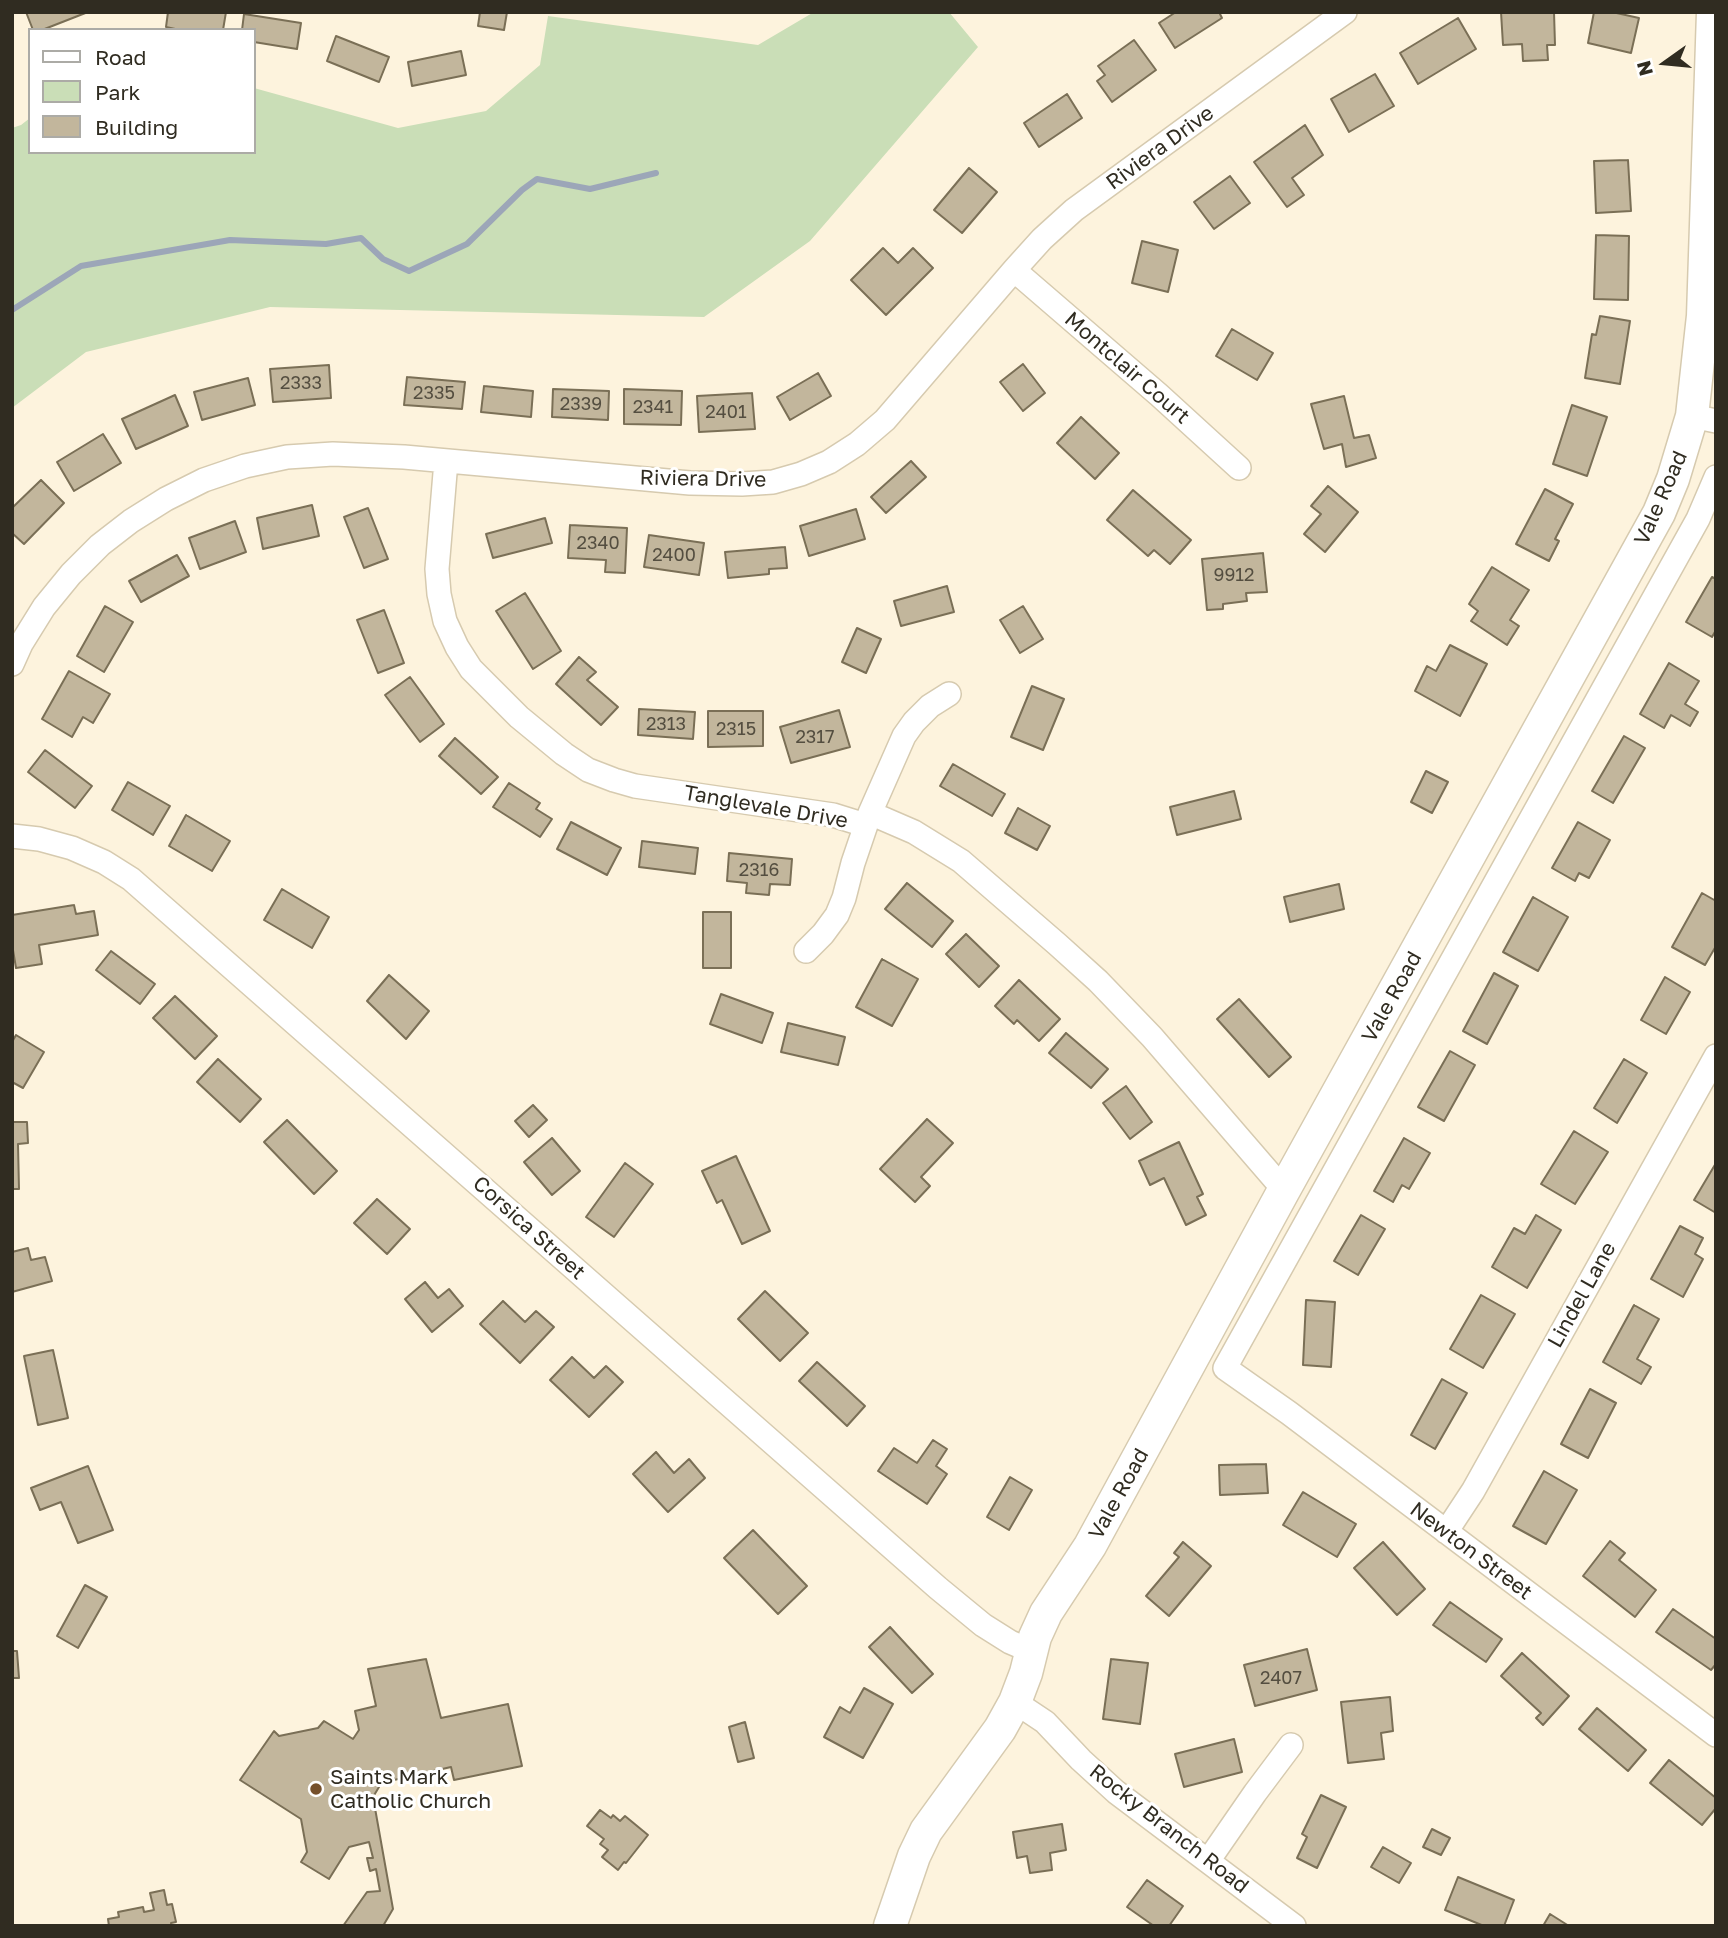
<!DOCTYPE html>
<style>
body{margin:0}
#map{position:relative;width:1728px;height:1938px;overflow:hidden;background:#fdf3dd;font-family:"Golos Text",sans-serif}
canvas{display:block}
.frame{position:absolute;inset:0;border:14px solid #302c21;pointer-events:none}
.legend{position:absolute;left:28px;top:28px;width:228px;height:126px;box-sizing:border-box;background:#fff;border:2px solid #acaba6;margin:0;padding:9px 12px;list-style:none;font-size:21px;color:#302c21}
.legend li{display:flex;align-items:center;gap:14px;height:35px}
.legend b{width:35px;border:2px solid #acaba6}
.north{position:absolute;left:1630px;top:28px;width:70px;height:70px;-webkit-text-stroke:5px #fff;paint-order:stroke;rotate:255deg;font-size:19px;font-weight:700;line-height:28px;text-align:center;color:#302c21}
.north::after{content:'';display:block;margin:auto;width:24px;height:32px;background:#302c21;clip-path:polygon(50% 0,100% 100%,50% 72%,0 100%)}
</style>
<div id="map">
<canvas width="1728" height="1938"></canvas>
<div class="frame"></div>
<ul class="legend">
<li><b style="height:9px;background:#fff"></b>Road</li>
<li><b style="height:19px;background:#cadeb7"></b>Park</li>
<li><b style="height:19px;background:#c2b69c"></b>Building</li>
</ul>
<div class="north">N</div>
</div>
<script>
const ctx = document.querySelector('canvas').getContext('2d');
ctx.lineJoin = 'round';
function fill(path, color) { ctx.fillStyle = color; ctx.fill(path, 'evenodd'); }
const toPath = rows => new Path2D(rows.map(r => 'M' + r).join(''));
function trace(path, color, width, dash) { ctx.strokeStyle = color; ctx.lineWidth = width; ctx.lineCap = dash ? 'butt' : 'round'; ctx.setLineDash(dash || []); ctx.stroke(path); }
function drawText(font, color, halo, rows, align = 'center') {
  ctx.font = font + ' "Golos Text",sans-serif'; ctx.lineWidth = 6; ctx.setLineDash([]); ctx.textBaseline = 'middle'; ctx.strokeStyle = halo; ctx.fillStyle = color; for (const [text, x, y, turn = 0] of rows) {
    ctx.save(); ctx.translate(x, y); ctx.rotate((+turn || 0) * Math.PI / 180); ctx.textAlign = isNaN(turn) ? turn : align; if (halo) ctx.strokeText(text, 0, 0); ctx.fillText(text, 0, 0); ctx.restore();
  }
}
const green = toPath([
 [814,12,949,12,978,47,810,241,704,317,270,307,86,352,12,408,12,128,21,125,30,118,30,152,254,152,254,88,398,128,486,111,540,65,548,16,758,45]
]);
const stream = toPath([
 [12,310,81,266,230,240,326,244,361,238,383,259,409,271,467,244,522,190,537,179,590,189,656,173]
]);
const building = toPath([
 [26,12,88,12,42,30,33,30,26,12],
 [168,12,226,12,223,30,180,30,166,27,168,12],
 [480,12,507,12,504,30,478,26,480,12],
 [1176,12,1219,12,1222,18,1175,48,1159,23,1176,12],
 [1501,12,1554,12,1555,45,1547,45,1548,60,1523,61,1522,44,1503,45,1501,12],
 [1594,12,1612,12,1639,18,1631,53,1588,43,1594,12],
 [244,14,301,23,297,49,254,42,254,30,242,30,244,14],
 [1458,18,1476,49,1418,84,1400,53,1458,18],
 [336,36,389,57,379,82,327,61,336,36],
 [1134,40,1156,70,1112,102,1097,81,1105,75,1098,66,1134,40],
 [461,51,466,75,412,86,408,62,461,51],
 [1375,74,1394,106,1349,132,1331,99,1375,74],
 [1067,94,1082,118,1039,147,1024,123,1067,94],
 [1305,125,1323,155,1292,178,1304,195,1287,207,1254,162,1305,125],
 [1628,160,1631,211,1596,213,1594,161,1628,160],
 [969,168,997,192,962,233,934,210,969,168],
 [1230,176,1250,203,1214,229,1194,202,1230,176],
 [1596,235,1629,236,1628,300,1594,299,1596,235],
 [1142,241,1178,250,1168,292,1132,283,1142,241],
 [883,248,898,263,913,248,933,268,886,315,851,280,883,248],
 [1600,316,1630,321,1620,384,1585,378,1592,334,1596,335,1600,316],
 [1232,329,1273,353,1257,380,1216,356,1232,329],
 [1023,364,1045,393,1023,411,1000,382,1023,364],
 [329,365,331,398,273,402,270,369,329,365],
 [818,373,831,396,790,420,777,397,818,373],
 [407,377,465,382,462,409,404,405,407,377],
 [248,378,255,405,202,420,194,392,248,378],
 [484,386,533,391,531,417,481,412,484,386],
 [553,389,609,391,608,420,552,417,553,389],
 [624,389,682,391,681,425,624,424,624,389],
 [752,393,755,429,699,432,697,396,752,393],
 [175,395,188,426,136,449,122,419,175,395],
 [1344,396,1354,438,1369,435,1376,458,1346,467,1342,444,1324,449,1311,404,1344,396],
 [1572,405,1607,417,1587,476,1553,464,1572,405],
 [1081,417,1119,453,1095,479,1057,443,1081,417],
 [103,434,121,463,74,491,57,462,103,434],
 [911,461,926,477,886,513,871,497,911,461],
 [41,480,64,503,24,544,12,533,12,508,41,480],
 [1328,486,1358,512,1325,552,1304,534,1321,514,1311,506,1328,486],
 [1545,489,1573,504,1555,539,1559,541,1549,561,1516,544,1545,489],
 [1133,490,1191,540,1170,564,1154,550,1148,556,1107,520,1133,490],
 [312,505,319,536,263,549,257,518,312,505],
 [368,508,388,559,364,568,344,517,368,508],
 [856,509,865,539,809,556,800,526,856,509],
 [545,518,552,543,493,558,486,534,545,518],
 [235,521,246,552,200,569,189,538,235,521],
 [570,525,627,528,625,573,605,572,606,560,568,558,570,525],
 [649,535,704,543,699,575,644,567,649,535],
 [785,547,787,568,769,569,769,574,728,578,725,552,785,547],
 [1263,553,1267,592,1246,593,1247,601,1223,604,1223,609,1207,610,1202,559,1263,553],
 [177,555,189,576,141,602,129,581,177,555],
 [1492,567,1529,590,1510,620,1519,626,1507,645,1471,621,1478,611,1469,604,1492,567],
 [1712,577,1716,579,1716,630,1712,637,1686,622,1712,577],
 [947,586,954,612,901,626,894,601,947,586],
 [525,593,561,651,533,669,496,611,525,593],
 [105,606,133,622,104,672,77,656,105,606],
 [1023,606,1043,639,1020,653,1000,620,1023,606],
 [384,610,404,663,378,673,357,620,384,610],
 [857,628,881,639,866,673,842,662,857,628],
 [1450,645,1487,664,1460,716,1415,691,1427,666,1436,671,1450,645],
 [579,657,596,672,587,680,618,707,601,725,556,684,579,657],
 [1669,663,1699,681,1685,704,1698,712,1690,726,1671,715,1664,728,1640,714,1669,663],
 [69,671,110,694,93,723,83,717,72,737,42,719,69,671],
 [410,677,444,724,420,742,385,695,410,677],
 [1032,686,1064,699,1043,750,1011,737,1032,686],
 [639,709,695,712,693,739,638,735,639,709],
 [839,710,850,747,791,763,780,727,839,710],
 [708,711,763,711,763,746,708,747,708,711],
 [1624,736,1645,748,1613,803,1592,791,1624,736],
 [455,738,498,777,481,794,439,756,455,738],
 [45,750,92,786,75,808,28,772,45,750],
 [953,764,1005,794,992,816,940,786,953,764],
 [1426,771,1448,782,1432,813,1411,802,1426,771],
 [128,782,170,806,153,835,112,810,128,782],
 [509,783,540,803,536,809,552,819,540,837,493,807,509,783],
 [1234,791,1241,819,1177,835,1170,807,1234,791],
 [1018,808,1050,826,1037,850,1005,833,1018,808],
 [186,815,230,841,212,871,169,846,186,815],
 [571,822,621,848,607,875,557,849,571,822],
 [1578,822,1610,840,1589,878,1579,873,1575,881,1552,868,1578,822],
 [642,841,698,848,695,874,639,867,642,841],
 [729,853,792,859,790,885,770,884,769,895,746,893,747,883,727,881,729,853],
 [907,883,953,921,932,947,885,909,907,883],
 [1339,884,1344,909,1290,922,1284,897,1339,884],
 [282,889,329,917,312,948,264,920,282,889],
 [1702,893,1716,901,1716,946,1705,965,1672,947,1702,893],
 [1533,897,1568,917,1538,971,1503,952,1533,897],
 [74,905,76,914,94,911,98,935,39,945,42,964,16,968,12,944,12,915,74,905],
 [703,912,731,912,731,968,703,968,703,912],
 [966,934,999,966,979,987,946,954,966,934],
 [111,951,155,984,140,1004,96,970,111,951],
 [882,959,918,979,892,1026,856,1007,882,959],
 [1494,973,1518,986,1487,1044,1463,1031,1494,973],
 [389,975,429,1011,406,1039,367,1001,389,975],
 [1665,977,1690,992,1666,1034,1641,1020,1665,977],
 [1019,980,1060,1019,1039,1041,1017,1020,1014,1024,995,1006,1019,980],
 [721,994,773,1013,762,1043,710,1024,721,994],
 [175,996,217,1036,195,1059,153,1018,175,996],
 [1239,999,1291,1057,1269,1077,1217,1019,1239,999],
 [788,1023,845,1037,838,1065,781,1052,788,1023],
 [1066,1033,1108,1069,1091,1088,1049,1053,1066,1033],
 [16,1035,44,1052,23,1088,12,1082,12,1042,16,1035],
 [1450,1051,1475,1065,1444,1121,1418,1107,1450,1051],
 [218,1059,261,1099,240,1122,197,1082,218,1059],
 [1624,1059,1647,1073,1617,1123,1594,1108,1624,1059],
 [1126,1086,1152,1122,1130,1139,1103,1103,1126,1086],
 [533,1105,547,1120,529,1137,515,1121,533,1105],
 [927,1119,953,1143,921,1177,930,1186,915,1202,880,1169,927,1119],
 [287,1120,337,1171,314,1194,264,1142,287,1120],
 [12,1122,27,1122,28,1143,18,1144,19,1189,12,1189,12,1122],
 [1574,1131,1608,1152,1575,1204,1541,1184,1574,1131],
 [552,1138,580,1171,552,1195,524,1162,552,1138],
 [1404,1138,1430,1153,1409,1189,1402,1185,1393,1202,1374,1191,1404,1138],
 [1179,1142,1203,1194,1197,1197,1206,1215,1186,1225,1164,1178,1150,1185,1139,1161,1179,1142],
 [736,1156,770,1231,742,1244,722,1200,717,1203,702,1171,736,1156],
 [625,1163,653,1184,614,1237,586,1217,625,1163],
 [1716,1163,1716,1213,1694,1200,1716,1163],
 [377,1199,410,1229,387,1254,354,1223,377,1199],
 [1361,1215,1385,1229,1358,1275,1334,1261,1361,1215],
 [1536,1215,1561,1230,1527,1288,1492,1267,1514,1228,1525,1234,1536,1215],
 [1680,1226,1703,1238,1695,1254,1703,1259,1683,1297,1651,1279,1680,1226],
 [28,1248,31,1260,45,1257,52,1281,12,1292,12,1252,28,1248],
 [425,1282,438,1298,449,1289,463,1306,432,1332,405,1299,425,1282],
 [765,1291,808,1333,780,1361,738,1319,765,1291],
 [1481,1295,1515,1314,1483,1368,1450,1349,1481,1295],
 [1306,1300,1335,1302,1331,1367,1303,1365,1306,1300],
 [503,1301,525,1322,536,1311,554,1327,520,1363,480,1324,503,1301],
 [1634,1305,1659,1319,1637,1359,1651,1367,1641,1384,1603,1362,1634,1305],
 [53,1350,68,1418,38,1425,24,1356,53,1350],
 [572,1357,594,1378,606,1366,623,1382,589,1417,550,1380,572,1357],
 [817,1362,865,1406,847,1426,799,1381,817,1362],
 [1442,1379,1467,1393,1435,1449,1411,1435,1442,1379],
 [1590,1389,1616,1403,1588,1458,1561,1444,1590,1389],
 [933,1440,947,1449,936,1466,947,1474,927,1504,878,1471,894,1448,917,1463,933,1440],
 [656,1452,674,1473,689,1459,705,1478,668,1512,633,1474,656,1452],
 [1266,1464,1268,1493,1220,1495,1219,1465,1266,1464],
 [88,1466,113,1530,78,1543,61,1502,40,1510,31,1488,88,1466],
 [1544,1471,1577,1490,1546,1544,1513,1526,1544,1471],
 [1010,1477,1032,1490,1009,1530,987,1517,1010,1477],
 [1303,1492,1356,1524,1337,1557,1283,1525,1303,1492],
 [753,1530,807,1586,778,1614,724,1558,753,1530],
 [1610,1541,1625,1553,1619,1560,1656,1590,1635,1617,1583,1576,1610,1541],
 [1183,1542,1211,1566,1169,1616,1146,1596,1179,1557,1174,1553,1183,1542],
 [1383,1542,1425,1589,1397,1615,1354,1568,1383,1542],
 [85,1585,107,1597,78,1648,57,1636,85,1585],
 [1450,1602,1502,1639,1486,1662,1433,1625,1450,1602],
 [1673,1609,1716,1639,1716,1664,1711,1670,1656,1632,1673,1609],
 [890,1627,933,1674,912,1693,869,1647,890,1627],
 [1307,1649,1317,1690,1255,1706,1244,1665,1307,1649],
 [12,1651,17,1651,19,1678,12,1678,12,1651],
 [1522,1653,1569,1696,1543,1725,1536,1718,1541,1713,1501,1676,1522,1653],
 [426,1659,441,1718,508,1704,522,1766,454,1780,451,1767,394,1780,393,1775,385,1777,373,1797,393,1909,383,1926,343,1926,367,1892,380,1891,376,1869,370,1871,367,1858,373,1858,369,1842,349,1847,329,1879,301,1862,307,1852,301,1819,240,1780,274,1731,279,1736,318,1728,324,1721,353,1739,359,1730,355,1711,376,1706,368,1669,426,1659],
 [1111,1659,1148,1663,1140,1724,1103,1719,1111,1659],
 [864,1688,893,1704,863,1758,824,1737,840,1707,850,1713,864,1688],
 [1390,1697,1393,1731,1381,1733,1384,1759,1348,1763,1341,1702,1390,1697],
 [1597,1708,1646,1750,1628,1771,1579,1729,1597,1708],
 [745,1722,754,1758,738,1762,729,1727,745,1722],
 [1234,1739,1242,1772,1184,1787,1175,1754,1234,1739],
 [1669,1760,1716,1798,1716,1808,1702,1825,1650,1783,1669,1760],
 [1321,1795,1346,1807,1317,1868,1297,1858,1307,1837,1302,1834,1321,1795],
 [600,1810,611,1818,613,1815,620,1821,625,1816,648,1835,626,1863,624,1862,618,1870,602,1857,608,1850,600,1844,604,1839,587,1826,600,1810],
 [1062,1824,1066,1850,1050,1853,1052,1870,1030,1873,1027,1856,1017,1858,1013,1832,1062,1824],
 [1432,1829,1450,1838,1441,1855,1423,1847,1432,1829],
 [1383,1847,1411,1863,1399,1883,1371,1867,1383,1847],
 [1458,1877,1514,1900,1504,1926,1484,1926,1445,1910,1458,1877],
 [1147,1880,1183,1906,1169,1926,1154,1926,1127,1907,1147,1880],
 [164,1890,167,1905,172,1904,176,1922,171,1923,172,1926,109,1926,108,1919,119,1917,118,1912,143,1907,144,1912,154,1910,150,1893,164,1890],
 [1550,1914,1569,1926,1543,1926,1550,1914]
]);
const street = toPath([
 [1014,270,1159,395,1239,468],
 [1692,416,1716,421],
 [446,461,437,569,439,594,445,621,457,647,471,669,519,717,564,754,588,770,614,780,635,786,833,815,865,825],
 [1716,477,1698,519,1225,1368,1289,1413,1716,1735],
 [12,664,21,644,44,607,71,574,100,545,131,521,166,499,204,480,245,466,287,457,333,454,404,457,690,483,742,484,773,482,801,474,829,462,857,444,885,420,1014,270,1042,239,1074,210,1345,12],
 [870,813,914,832,961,861,1057,944,1098,981,1152,1037,1284,1190],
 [12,836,39,839,72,848,104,862,131,879,938,1588,983,1625,1010,1642,1031,1651],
 [806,951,823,934,837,915,844,898,853,863,870,813,904,736,914,722,930,706,949,694],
 [1446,1532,1473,1491,1716,1056],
 [1015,1702,1045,1722,1081,1760,1116,1792,1294,1926],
 [1208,1861,1255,1793,1291,1745]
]);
const secondary = toPath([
 [890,1926,914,1856,926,1831,1000,1729,1015,1702,1026,1673,1035,1637,1046,1613,1090,1546,1284,1190,1659,513,1673,479,1692,416,1703,316,1713,12]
]);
const markers = [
 [316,1789,7,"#75502b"]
];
const numberNames = [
 ["2333",301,383],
 ["2335",434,393],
 ["2339",581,404],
 ["2341",653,407],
 ["2401",726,412],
 ["2340",598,543],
 ["2400",674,555],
 ["9912",1234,575],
 ["2313",666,724],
 ["2315",736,729],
 ["2317",815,737],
 ["2316",759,870],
 ["2407",1281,1678]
];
const streetNames = [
 ["Riviera Drive",1160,148,-36],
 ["Montclair Court",1127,368,41],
 ["Riviera Drive",703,479,1],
 ["Vale Road",1661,498,-66],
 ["Tanglevale Drive",766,807,10],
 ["Vale Road",1392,997,-61],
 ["Corsica Street",529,1228,42],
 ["Lindel Lane",1582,1295,-61],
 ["Vale Road",1119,1494,-61],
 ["Newton Street",1471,1551,37],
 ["Rocky Branch Road",1169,1829,38]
];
const poiNames = [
 ["Saints Mark",330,1777],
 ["Catholic Church",330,1801]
];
fill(green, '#cadeb7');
trace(stream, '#9ca6b8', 6);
fill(building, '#c2b69c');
trace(building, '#7a6f56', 2);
trace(street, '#d6caaf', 26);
trace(secondary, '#d6caaf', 35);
trace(street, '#fff', 23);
trace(secondary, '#fff', 32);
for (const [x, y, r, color] of markers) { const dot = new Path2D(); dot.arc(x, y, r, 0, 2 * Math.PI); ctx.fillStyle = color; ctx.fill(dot); trace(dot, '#fff', 2.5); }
drawText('18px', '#544e40', null, numberNames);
drawText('21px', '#302c21', '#fff', streetNames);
drawText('21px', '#302c21', '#fff', poiNames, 'left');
</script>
